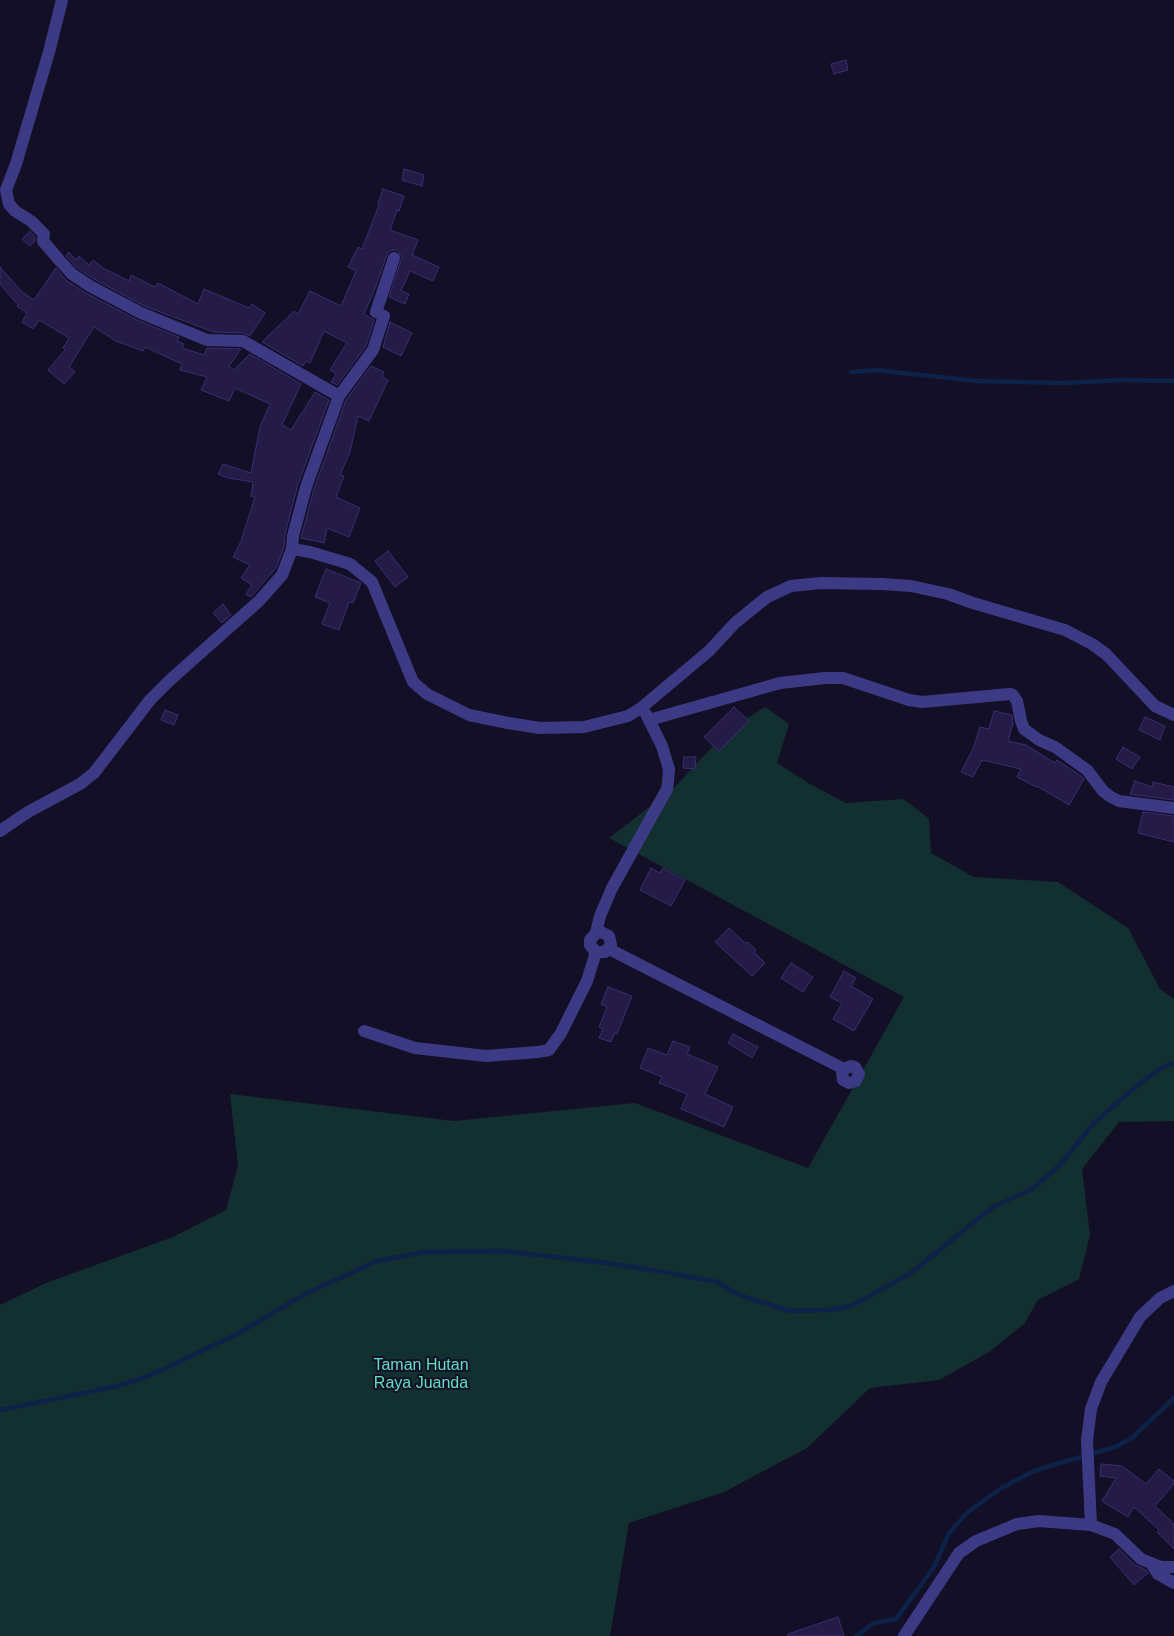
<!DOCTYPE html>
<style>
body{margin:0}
canvas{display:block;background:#130f26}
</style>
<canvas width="1174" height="1636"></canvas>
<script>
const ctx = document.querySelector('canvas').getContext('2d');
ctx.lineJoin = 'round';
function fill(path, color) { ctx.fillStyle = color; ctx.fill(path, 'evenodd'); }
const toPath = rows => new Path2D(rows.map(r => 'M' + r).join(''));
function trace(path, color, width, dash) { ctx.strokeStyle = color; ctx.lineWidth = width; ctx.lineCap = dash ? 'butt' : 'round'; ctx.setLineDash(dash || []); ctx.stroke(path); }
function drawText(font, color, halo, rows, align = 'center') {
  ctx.font = font + ' Arial,sans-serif'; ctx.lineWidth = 4; ctx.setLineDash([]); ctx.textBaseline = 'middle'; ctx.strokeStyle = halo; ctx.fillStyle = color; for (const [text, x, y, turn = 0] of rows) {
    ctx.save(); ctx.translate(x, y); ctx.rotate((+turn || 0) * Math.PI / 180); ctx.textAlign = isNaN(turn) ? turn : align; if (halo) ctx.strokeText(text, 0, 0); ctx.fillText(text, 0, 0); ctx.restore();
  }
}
const green = toPath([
 [765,707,789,724,777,763,810,784,846,803,904,799,929,819,931,853,974,877,1058,882,1128,928,1160,989,1174,999,1174,1121,1119,1122,1082,1169,1090,1235,1079,1279,1038,1300,1024,1324,989,1352,939,1380,870,1388,807,1448,724,1492,629,1523,610,1636,0,1636,0,1305,46,1283,173,1237,226,1210,238,1166,230,1094,454,1121,635,1103,808,1168,904,997,609,838,674,788,726,732]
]);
const stream = toPath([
 [851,372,876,370,977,381,1064,383,1124,380,1174,381],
 [0,1410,113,1387,138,1380,164,1369,237,1334,305,1294,377,1261,425,1252,503,1251,607,1263,664,1272,717,1282,739,1295,789,1311,827,1310,843,1308,857,1303,911,1273,984,1214,995,1206,1032,1189,1060,1165,1093,1124,1103,1115,1143,1081,1163,1067,1174,1063],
 [856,1636,874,1623,896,1619,934,1567,949,1533,968,1512,1000,1489,1030,1473,1043,1468,1115,1447,1132,1438,1174,1398]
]);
const building = toPath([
 [846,60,848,70,834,74,831,64,846,60],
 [404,169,424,175,422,186,402,180,404,169],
 [383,189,404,196,399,211,397,210,390,230,418,240,412,255,439,267,433,281,410,271,401,291,409,294,405,304,389,297,402,257,397,250,393,250,388,252,374,291,364,314,374,320,366,346,337,385,331,382,336,374,330,370,347,343,324,331,310,363,306,361,303,366,262,342,294,311,298,314,310,291,341,306,356,271,348,267,358,247,362,249,379,205,378,204,383,189],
 [30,231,35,237,35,241,30,246,22,239,30,231],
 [69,252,76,260,79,256,89,265,93,260,103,268,129,281,131,275,155,287,158,283,198,304,204,289,249,308,252,304,265,313,250,336,243,333,214,332,144,306,94,279,77,268,66,256,69,252],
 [0,267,22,292,34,300,56,268,67,281,86,293,137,320,179,337,177,341,184,344,182,348,204,355,207,348,241,349,229,366,234,370,250,354,301,384,282,425,291,430,315,392,329,400,298,484,285,534,284,547,276,568,251,597,246,594,252,585,241,578,250,565,233,557,241,541,255,497,251,496,253,482,228,478,218,474,223,464,251,473,260,427,270,404,235,388,229,401,201,390,207,377,180,370,182,364,145,347,143,351,116,341,94,327,69,367,75,372,64,384,48,370,65,350,63,348,69,338,39,320,33,329,22,322,27,313,17,306,18,305,0,284,0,267],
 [390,322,412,333,401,356,383,347,390,322],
 [371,366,384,372,382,377,388,380,369,421,358,416,350,452,340,475,344,476,336,497,360,508,349,537,327,528,324,543,301,538,314,489,346,400,371,366],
 [388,551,408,577,395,587,375,561,388,551],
 [326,569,361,583,353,603,349,602,339,630,322,624,330,603,315,597,326,569],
 [223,604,231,615,222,623,213,613,223,604],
 [734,707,749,721,719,751,704,737,734,707],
 [165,710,178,715,174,725,161,720,165,710],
 [994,711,1012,715,1013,723,1008,741,1026,745,1055,763,1057,760,1081,776,1084,779,1069,805,1037,786,1036,787,1017,777,1021,769,982,760,973,777,961,772,973,749,980,727,989,729,994,711],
 [1145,717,1165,726,1160,740,1139,730,1145,717],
 [1123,747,1140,757,1132,769,1116,759,1123,747],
 [684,757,696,757,695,769,683,768,684,757],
 [1135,781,1152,787,1153,782,1174,787,1174,800,1130,794,1135,781],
 [1143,812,1174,816,1174,842,1138,833,1143,812],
 [651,868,660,873,663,868,685,880,671,906,640,890,651,868],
 [729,928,745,943,747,942,756,950,754,952,765,963,752,976,715,942,729,928],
 [791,963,813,977,803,992,781,978,791,963],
 [844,971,856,978,851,986,873,999,854,1031,833,1019,842,1003,830,997,844,971],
 [608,987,632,996,617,1034,614,1034,611,1042,599,1038,603,1029,599,1027,607,1007,601,1004,608,987],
 [733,1034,758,1047,752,1058,728,1043,733,1034],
 [673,1041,690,1047,687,1054,718,1067,705,1094,733,1107,724,1127,681,1109,687,1094,659,1083,662,1077,640,1068,648,1048,667,1055,673,1041],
 [1101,1464,1122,1466,1146,1484,1159,1469,1174,1481,1174,1484,1155,1506,1174,1524,1174,1549,1157,1532,1159,1530,1134,1507,1128,1517,1102,1501,1116,1478,1100,1476,1101,1464],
 [1119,1549,1135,1565,1146,1570,1148,1573,1134,1585,1110,1557,1119,1549],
 [838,1617,844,1636,788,1636,788,1634,838,1617]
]);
const minor = toPath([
 [62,0,49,52,16,164,6,190,9,204,15,211,31,221,44,234,43,241,60,261,72,274,90,286,141,313,207,340,243,341,339,396],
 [292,549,310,552,350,564,372,582,413,682,427,694,469,715,508,723,540,728,584,727,628,716,641,708,709,651,735,623,767,597,791,586,821,583,882,584,911,586,948,594,973,603,1065,630,1092,644,1106,654,1155,706,1174,715],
 [649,720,780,683,825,678,843,678,909,700,922,702,1010,694,1013,695,1017,701,1021,721,1024,729,1039,740,1055,747,1087,770,1103,791,1111,797,1119,801,1174,808],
 [0,831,28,812,80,784,94,773,150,700,170,680,259,601,282,575,292,549,293,536,306,487,339,396,373,350,384,316,376,312,394,258],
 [596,933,601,932,609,936,611,945,605,952,596,952,590,945,590,940,596,933,600,916,612,888,667,789,668,782,669,769,662,746,646,714],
 [609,949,844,1069,851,1066,855,1067,859,1074,856,1081,849,1083,843,1080,842,1072,844,1069],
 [364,1031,415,1048,486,1056,538,1052,549,1050,561,1033,587,981,596,952],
 [1091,1525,1087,1440,1091,1409,1101,1382,1140,1317,1160,1298,1174,1291],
 [1151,1563,1158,1574,1174,1583],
 [904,1636,959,1553,976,1541,1017,1524,1039,1521,1091,1525,1115,1534,1141,1559,1161,1567,1174,1567]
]);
const parkNames = [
 ["Taman Hutan",421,1366],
 ["Raya Juanda",421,1384]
];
fill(green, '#12302f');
trace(stream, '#0c2248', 4.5);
fill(building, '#241b47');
trace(building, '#3b2d73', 1);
trace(minor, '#3d3a85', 12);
drawText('16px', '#5fe0c0', '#130f26', parkNames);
</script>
